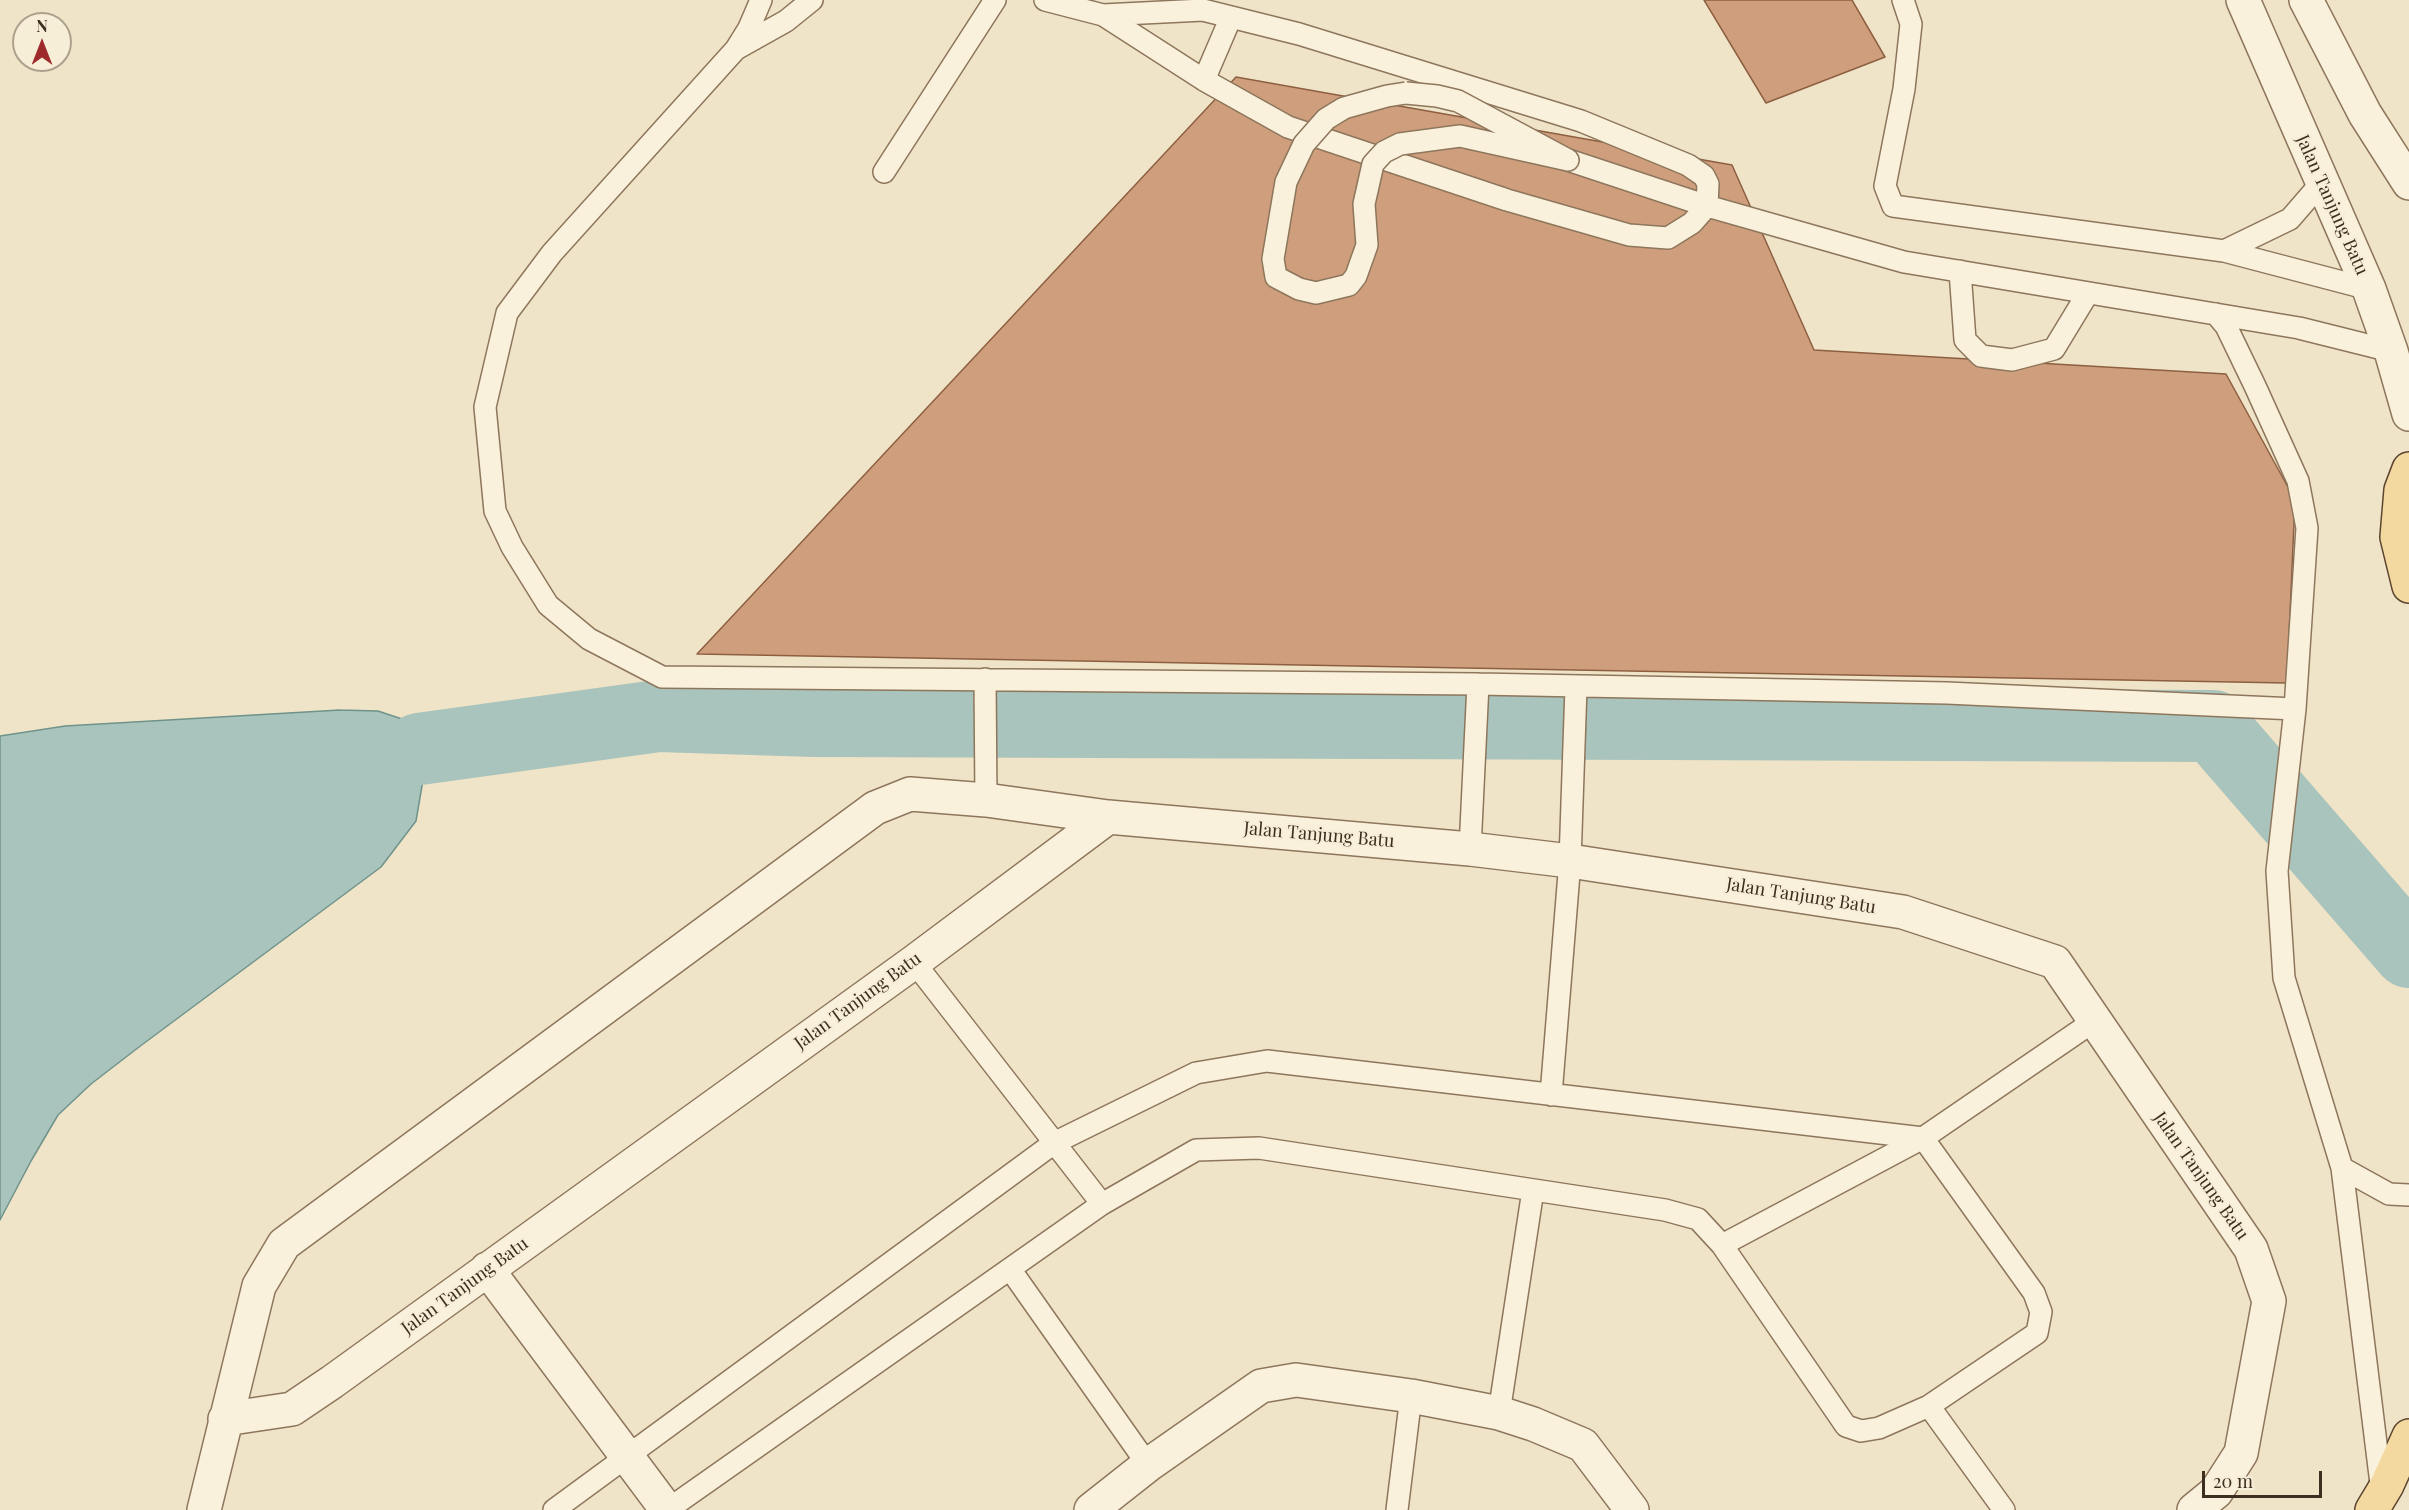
<!DOCTYPE html>
<style>
body{margin:0}
#map{position:relative;width:2409px;height:1510px;overflow:hidden;background:#f0e4c8;font-family:"Playfair Display",serif}
canvas{display:block}
.north{position:absolute;left:12px;top:12px;width:60px;height:60px;box-sizing:border-box;background:#f7eed8;border:2px solid #ada18e;border-radius:50%;rotate:0deg;font-size:16px;font-weight:700;line-height:24px;text-align:center;color:#3d2e20}
.north::after{content:'';display:block;margin:auto;width:21px;height:27px;background:#9e2a2b;clip-path:polygon(50% 0,100% 100%,50% 72%,0 100%)}
.scale{position:absolute;left:2202px;top:1471px;width:120px;height:27px;box-sizing:border-box;border:3px solid #3d2e20;border-top:0;padding-left:8px;font-size:18px;line-height:21px;white-space:nowrap;color:#3d2e20;-webkit-text-stroke:4px #f7eed8;paint-order:stroke}
</style>
<div id="map">
<canvas width="2409" height="1510"></canvas>
<div class="north">N</div>
<div class="scale">20 m</div>
</div>
<script>
const ctx = document.querySelector('canvas').getContext('2d');
ctx.lineJoin = 'round';
function fill(path, color) { ctx.fillStyle = color; ctx.fill(path, 'evenodd'); }
const toPath = rows => new Path2D(rows.map(r => 'M' + r).join(''));
function trace(path, color, width, dash) { ctx.strokeStyle = color; ctx.lineWidth = width; ctx.lineCap = dash ? 'butt' : 'round'; ctx.setLineDash(dash || []); ctx.stroke(path); }
function drawText(font, color, halo, rows, align = 'center') {
  ctx.font = font + ' "Playfair Display",serif'; ctx.lineWidth = 4.5; ctx.setLineDash([]); ctx.textBaseline = 'middle'; ctx.strokeStyle = halo; ctx.fillStyle = color; for (const [text, x, y, turn = 0] of rows) {
    ctx.save(); ctx.translate(x, y); ctx.rotate((+turn || 0) * Math.PI / 180); ctx.textAlign = isNaN(turn) ? turn : align; if (halo) ctx.strokeText(text, 0, 0); ctx.fillText(text, 0, 0); ctx.restore();
  }
}
const water = toPath([
 [340,710,378,711,405,720,419,749,423,780,416,821,381,867,139,1047,91,1084,58,1115,31,1161,0,1220,0,736,65,726,340,710]
]);
const river = toPath([
 [419,749,658,716,814,721,2213,726,2409,952]
]);
const building = toPath([
 [1704,0,1852,0,1885,57,1766,103,1704,0],
 [1236,77,1732,165,1814,350,2226,374,2295,500,2287,683,697,654,1236,77]
]);
const service = toPath([
 [761,0,749,28,736,49,552,253,507,313,485,407,495,511,512,547,548,605,589,639,662,677,1478,684,1947,693,2295,709],
 [1045,0,1103,15,1203,10,1299,34,1581,121,1688,165,1704,176,1708,184,1707,206,1692,223,1668,238,1629,235,1507,200,1288,127,1204,80,1103,15],
 [1903,0,1911,24,1904,89,1885,186,1893,206,2224,251,2369,289],
 [736,49,786,21,812,0],
 [1204,80,1231,17],
 [1568,160,1707,206,1904,262,2299,328,2391,351],
 [884,172,995,0],
 [2224,251,2290,219,2322,182],
 [1960,271,1965,340,1981,356,2012,360,2054,349,2088,293],
 [2216,314,2226,326,2255,386,2298,481,2307,528,2295,709,2277,871,2284,978,2342,1168,2382,1492],
 [985,679,986,800],
 [1470,849,1478,684],
 [914,962,1102,1204],
 [1551,1095,1570,861,1576,687],
 [2342,1168,2389,1194,2409,1195],
 [1722,1245,1923,1138,2094,1021],
 [1010,1269,1148,1465],
 [1929,1406,2004,1510],
 [1499,1413,1533,1190],
 [554,1510,1054,1143,1196,1073,1267,1061,1923,1138,2034,1293,2041,1312,2037,1333,1929,1406,1879,1428,1861,1431,1846,1426,1722,1245,1698,1219,1665,1210,1259,1148,1196,1150,1102,1204,667,1510],
 [1397,1510,1411,1396]
]);
const minor = toPath([
 [487,1269,667,1510],
 [225,1419,292,1409,332,1382,914,962,1108,817],
 [204,1510,259,1286,284,1244,875,808,910,794,986,800,1108,817,1470,849,1570,861,1903,912,2055,962,2251,1249,2269,1301,2241,1453,2216,1492,2194,1510],
 [1091,1510,1148,1465,1261,1386,1296,1380,1411,1396,1499,1413,1533,1424,1583,1445,1632,1510]
]);
const tertiary = toPath([
 [2243,0,2369,289,2391,351,2409,414],
 [2306,0,2365,114,2409,183]
]);
const primary = toPath([
 [2409,469,2401,490,2397,537,2409,586],
 [2372,1510,2387,1485,2409,1436]
]);
const serviceBridge = toPath([
 [1406,93,1437,96,1458,101,1568,160,1460,136,1400,144,1384,152,1373,164,1364,204,1367,245,1356,276,1349,285,1316,293,1299,289,1276,277,1273,259,1286,182,1304,144,1326,119,1344,108,1387,96,1406,93]
]);
const streetNames = [
 ["Jalan Tanjung Batu",2332,205,66],
 ["Jalan Tanjung Batu",1319,835,5],
 ["Jalan Tanjung Batu",1801,896,9],
 ["Jalan Tanjung Batu",858,1001,-36],
 ["Jalan Tanjung Batu",2201,1176,55],
 ["Jalan Tanjung Batu",465,1286,-36]
];
fill(water, '#a9c4bc');
trace(water, '#6f938a', 1.5);
trace(river, '#a9c4bc', 72);
fill(building, '#cf9f7d');
trace(building, '#8d5f41', 1.5);
trace(service, '#8d765c', 24);
trace(minor, '#8d765c', 36);
trace(tertiary, '#8d765c', 36);
trace(primary, '#5b4430', 36);
trace(service, '#faf1dc', 21);
trace(minor, '#faf1dc', 33);
trace(tertiary, '#faf1dc', 33);
trace(primary, '#f3d9a0', 33);
trace(serviceBridge, '#8d765c', 24, []);
trace(serviceBridge, '#faf1dc', 21);
drawText('18px', '#3d2e20', '#f7eed8', streetNames);
</script>
